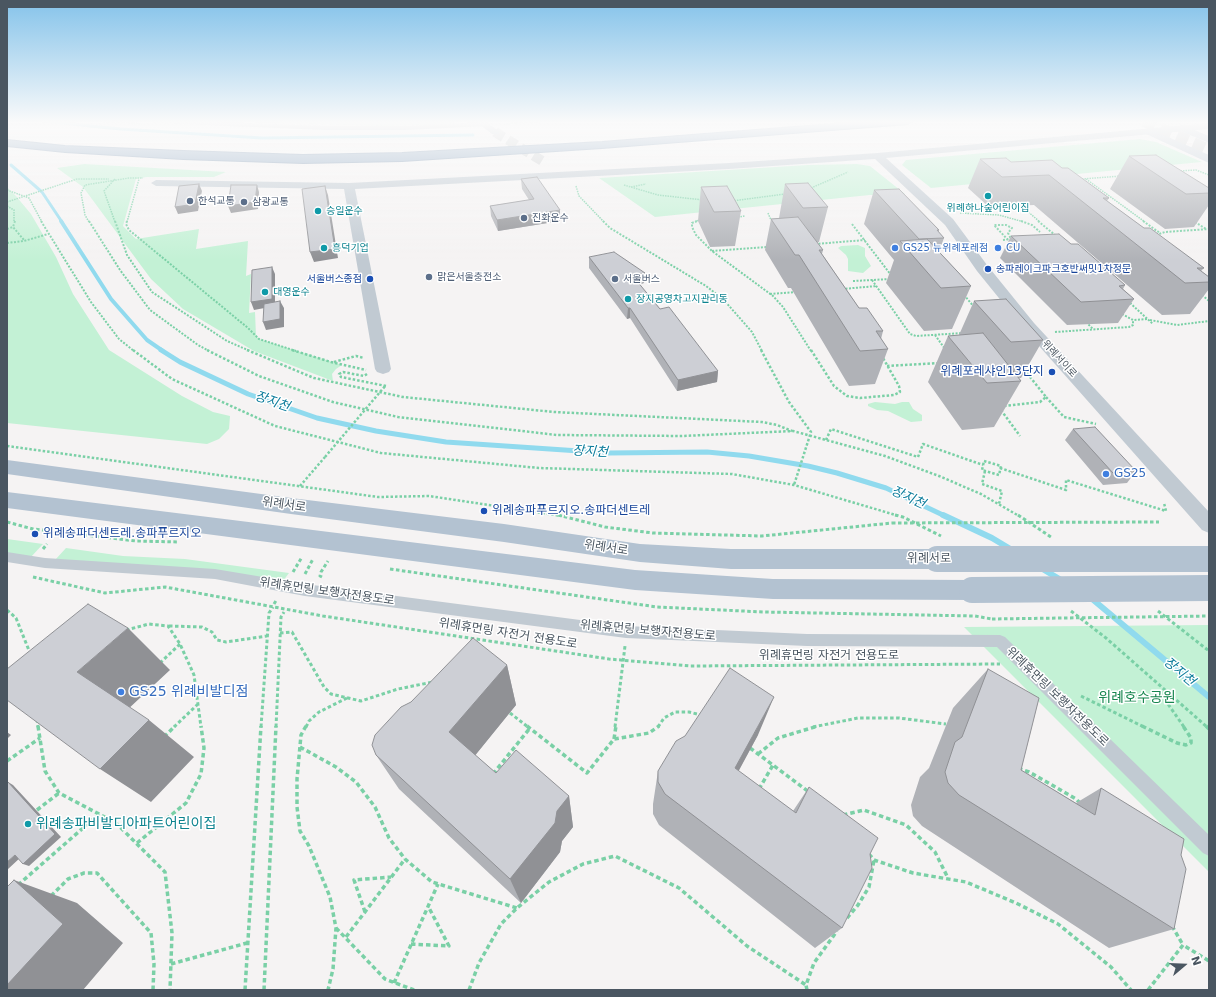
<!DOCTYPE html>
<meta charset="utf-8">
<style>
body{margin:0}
#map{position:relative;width:1216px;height:997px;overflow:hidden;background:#f5f3f3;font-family:"DejaVu Sans",sans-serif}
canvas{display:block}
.frame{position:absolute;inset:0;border:8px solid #4a5661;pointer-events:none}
.north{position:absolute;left:1164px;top:945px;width:40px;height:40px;-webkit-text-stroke:3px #fff;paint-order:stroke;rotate:71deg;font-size:11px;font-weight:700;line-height:16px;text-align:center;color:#4a5661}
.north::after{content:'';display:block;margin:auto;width:14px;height:18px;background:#4a5661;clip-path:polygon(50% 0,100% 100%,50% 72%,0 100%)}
</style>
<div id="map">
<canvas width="1216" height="997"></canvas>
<div class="frame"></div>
<div class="north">N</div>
</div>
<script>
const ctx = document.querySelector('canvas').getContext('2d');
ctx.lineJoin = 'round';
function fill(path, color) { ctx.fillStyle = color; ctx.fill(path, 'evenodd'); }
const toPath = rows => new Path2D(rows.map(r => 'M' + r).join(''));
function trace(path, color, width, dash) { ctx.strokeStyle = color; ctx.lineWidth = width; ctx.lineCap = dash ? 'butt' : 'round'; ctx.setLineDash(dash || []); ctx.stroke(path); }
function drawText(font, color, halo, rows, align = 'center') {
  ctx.font = font + ' "DejaVu Sans","Noto Sans KR",sans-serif'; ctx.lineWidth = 3; ctx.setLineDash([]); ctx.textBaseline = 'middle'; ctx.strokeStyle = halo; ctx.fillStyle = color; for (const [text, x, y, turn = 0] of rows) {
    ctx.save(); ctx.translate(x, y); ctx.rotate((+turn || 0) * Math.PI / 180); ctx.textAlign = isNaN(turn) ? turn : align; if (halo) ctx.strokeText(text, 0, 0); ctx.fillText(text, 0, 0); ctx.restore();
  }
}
const green = toPath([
 [220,121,457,121,450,124,379,126],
 [1140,139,1156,142,1202,162,931,188,902,165,906,160],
 [84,164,226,172,214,177,147,177,136,179,123,226,136,239,199,229,196,249,248,241,246,276,251,274,249,313,255,312,256,336,259,339,342,365,336,369,332,374,333,381,254,351,183,309,151,279,83,187,57,168],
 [857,164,870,166,905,194,870,195,655,217,599,178,807,165],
 [7,187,16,196,31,214,56,257,73,294,109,350,182,396,213,412,230,416,229,429,219,439,207,444,7,423],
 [858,245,865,248,865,256,871,266,863,273,848,271,848,259,846,255,838,248,841,246],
 [875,402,895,404,902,402,909,402,913,409,922,415,922,421,911,422,888,411,877,410,868,406,868,404],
 [7,539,43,544,31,557,7,553],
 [66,548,123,556,185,559,289,573,283,581,55,560],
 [1209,625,1209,872,964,627]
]);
const streamFar3 = toPath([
 [43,121,120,129,262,138,473,135],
 [11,165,42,192,62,222]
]);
const streamFar2 = toPath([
 [61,221,111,299,147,340,163,351]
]);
const streamFar1 = toPath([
 [161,350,180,362,248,394,317,418,376,431,446,442,609,453,707,452,749,456,808,466,837,473,886,488,945,516]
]);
const stream = toPath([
 [943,515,992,538,1012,550],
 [1041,568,1061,580],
 [1091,598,1209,697]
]);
const tertiaryTunnel = toPath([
 [495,132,544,162]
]);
const secondaryTunnel = toPath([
 [1144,121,1209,150]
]);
const pathFar4 = toPath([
 [96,121,142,124],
 [504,124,545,121],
 [1178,171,1196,170,1209,175],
 [115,179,104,191,115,222],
 [1082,179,1121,176],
 [1086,179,1145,222],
 [624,185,658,195,703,200],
 [576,186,579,196,604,222],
 [631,187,646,184],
 [811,188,848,172],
 [7,190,29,198,42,222],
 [732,201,785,194],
 [7,202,77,179,109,179],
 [1019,204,1040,222],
 [7,206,14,210,14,222],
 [768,213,771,220],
 [960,213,999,215,1024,222],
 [738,217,745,216],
 [89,222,85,215,81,193,85,185,129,178,143,178],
 [127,222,139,179],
 [695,222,701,219]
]);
const pathFar3 = toPath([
 [15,221,13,227,24,240],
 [41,221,91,302,119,339,134,351],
 [89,221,120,270,150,310,198,345,209,351],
 [115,221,127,255,152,292,227,341,250,351],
 [127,221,126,224,129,230,248,328,259,339,296,351],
 [603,221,610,228,706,286,723,299,752,332,762,351],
 [697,221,692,223,692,227,696,235,712,251,773,296,783,307,811,351],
 [1021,221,1032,225,1040,232],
 [1038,221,1055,235],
 [1143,221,1160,233],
 [1195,222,1206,229],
 [852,224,891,275],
 [7,229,13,227],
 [1151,231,1156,230],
 [1156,235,1165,232,1209,229],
 [1003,240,1011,239],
 [1008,240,994,225,1006,225,1012,228,1008,233,1011,239],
 [7,243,24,241,48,234],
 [815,244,865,240],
 [712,251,768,247],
 [872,280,910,334,916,336,963,333],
 [853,281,891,279],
 [842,289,877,286],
 [770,294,797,292],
 [964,295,975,308],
 [1202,295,1209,301],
 [1130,303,1153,324],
 [1122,314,1133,320,1147,319],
 [1150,320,1177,325,1209,321],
 [1086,322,1093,329],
 [1055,332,1129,327,1133,325,1133,320],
 [935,335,945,349]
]);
const pathFar2 = toPath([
 [133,350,172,379,275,426,381,453,539,468,732,474,794,485,899,516],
 [207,350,259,376,333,402,398,417,557,435,682,436,793,431,885,456,939,476,981,494,1019,516],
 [247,350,314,378,403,397,554,412,762,422,777,425,792,431],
 [292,350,331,362,366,370],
 [761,350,789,402,811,432,794,485],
 [811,350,834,386,847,396,860,398,894,395,900,392,899,386,883,358],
 [334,362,356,356,364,358],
 [887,366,939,363],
 [367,374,364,376,343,372,339,374,341,377,386,386],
 [1046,397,1064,417,1096,424],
 [1004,406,1040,402,1046,397,1023,368],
 [1001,410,1020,436],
 [826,440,831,429,918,457,923,444,983,465],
 [7,446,378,497,429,496,562,516],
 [984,461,1001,466,999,475,982,470,984,461],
 [1000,468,1066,490,1066,480,1166,511,1164,503],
 [985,471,982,484,1002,491,999,504],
 [300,486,325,457]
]);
const pathFar1 = toPath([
 [558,515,605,527,653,533,762,536,892,523],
 [895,515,903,517,941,536],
 [1018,515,1051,537],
 [7,522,33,529,136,541,179,542],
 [43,549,47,544],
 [390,569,657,607,764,612,975,616,992,619],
 [293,572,302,557],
 [305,574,313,559],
 [33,577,105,593,165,587,323,616,609,659,690,666,1000,664],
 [322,577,320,576,321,572,328,561],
 [274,604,277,599],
 [7,610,16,618,30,653],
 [1071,611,1106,638,1207,727],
 [1158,611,1209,651],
 [169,626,202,627,212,632,217,640,226,642,267,636],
 [126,630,149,624,168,626,180,644,194,675,201,727],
 [280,633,292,632,324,687,331,694,361,701,398,689,433,682],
 [160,663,180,644],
 [1168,693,1166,698,1168,704,1184,727],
 [1081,696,1144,727],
 [510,713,528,727],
 [37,719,38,727],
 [174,727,198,704],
 [261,727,269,613,273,607],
 [276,727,281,617,284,612],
 [306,727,309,721,319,712,347,698],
 [615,727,625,646],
 [658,727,664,718,675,712,689,712,701,715],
 [813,727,858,718,899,718,946,724]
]);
const path = toPath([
 [38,726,45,771,59,793,116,823,165,872,172,933,170,990],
 [306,726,301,735,297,779,297,807,300,831,309,846,330,897,336,928,333,969,328,990],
 [527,726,587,773,614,739,649,733,659,726],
 [1142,726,1177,743,1186,745,1191,743,1191,738,1183,726],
 [1206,726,1209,729],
 [164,737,175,726],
 [614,739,616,726],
 [300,747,336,767,356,782,375,807,389,838,405,859,432,882,517,908],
 [750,748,809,792],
 [758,754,778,738,818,726],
 [7,761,40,738],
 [1018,768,1029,772,1052,785,1076,799,1081,804],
 [493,774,530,728],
 [759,789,773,765],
 [37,810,59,793],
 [843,815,864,810,906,825,935,852,948,878],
 [137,843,186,803,201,774,204,748,201,726],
 [869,854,874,860,913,873,966,882,1016,903,1058,924,1111,967,1131,990],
 [18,885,99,814],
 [51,896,68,879,84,873,97,873,151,933,154,964,153,990],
 [365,912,354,880,391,877],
 [847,918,858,905,869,887,874,860],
 [1172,926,1183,945],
 [336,928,385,979,414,990],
 [346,937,405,859],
 [411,944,449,946,428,906],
 [171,964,247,943],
 [394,983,438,884],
 [245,990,261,726],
 [264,990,276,726],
 [469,990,479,963,501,924,517,908,549,882,583,864,615,856,679,888,747,946,806,985],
 [807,990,806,985,814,963,837,931],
 [1148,990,1183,945,1209,961]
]);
const pedestrian = toPath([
 [7,552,45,558,215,569,305,584,626,626,807,634,1000,635,1005,637,1209,835,1209,856,1203,853,997,647,807,646,626,638,305,596,215,579,45,568,7,562,7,552]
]);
const minor = toPath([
 [151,121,193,121,327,126,404,126,485,122,489,124,485,126,404,130,327,130,155,123,151,121]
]);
const tertiary = toPath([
 [475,121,485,121,500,132,498,134,492,134,475,121],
 [1209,123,1209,129,886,158,953,219,987,265,1034,323,1209,512,1209,533,1202,530,1024,329,977,271,945,225,875,159,729,169,355,189,391,369,389,372,383,374,377,372,375,369,344,189,156,186,151,183,156,180,349,183,729,163,877,153,1209,123]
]);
const secondary = toPath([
 [1182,125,1209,136,1209,143,1178,130,1177,128,1178,126,1182,125],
 [1150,129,1209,155,1209,163,1146,134,1144,132,1150,129]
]);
const primary = toPath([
 [7,460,291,498,504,524,640,544,731,549,937,549,945,552,949,559,945,566,937,569,731,569,640,562,504,542,291,514,7,474,7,460],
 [7,492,635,570,773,579,972,580,981,583,984,590,981,597,972,600,773,599,635,590,7,508,7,492]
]);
const motorway = toPath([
 [871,121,913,121,908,124,602,148,402,161,303,163,183,159,65,152,7,146,7,140,65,146,183,151,303,155,402,153,602,142,871,121]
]);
const pathBridgeFar1 = toPath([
 [325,457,386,385]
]);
const pathBridge = toPath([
 [892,523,1159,522],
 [992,619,1209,616]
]);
const primaryBridge = toPath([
 [937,559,1209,559],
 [972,590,1209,588]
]);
const wall = toPath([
 [1129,156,1209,188,1209,205,1194,227,1165,229,1110,189],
 [980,159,1011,162,1062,168,1109,198,1107,201,1144,228,1204,268,1201,271,1209,277,1209,289,1190,314,1162,315,1034,205,989,207,968,188],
 [521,179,560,221,498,231,491,216,490,206,529,200,522,189],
 [785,184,828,207,819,242,817,242,823,250,822,254,859,308,883,331,881,339,888,349,875,384,849,386,791,288,788,288,765,250,771,219,779,218],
 [701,187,741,211,735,246,710,247,698,221],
 [874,190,939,230,939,232,944,238,939,252,971,286,952,329,924,331,886,283,894,260,864,224],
 [1011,236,1071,244,1125,285,1123,289,1134,299,1118,323,1067,325,1000,258],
 [589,257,644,283,639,284,660,309,718,371,717,382,677,391,630,318,627,319,589,268],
 [974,301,1043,340,1021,378,1019,378,1021,381,994,427,962,430,928,382,948,336,959,335],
 [1073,429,1136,471,1127,483,1103,485,1065,440],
 [507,665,516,705,475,755,496,773,569,796,573,827,562,841,560,852,521,903,399,789,376,755,411,702],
 [988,669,1021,770,1076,803,1101,788,1181,855,1174,929,1109,948,922,826,913,816,911,805,920,777,929,768,953,708],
 [758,735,738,771,793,811,809,787,870,854,842,928,815,948,659,825,653,814,653,804,658,771]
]);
const shadedWall = toPath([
 [199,184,202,191,198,211,178,214,175,207],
 [257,185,259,192,258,209,231,213,228,206],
 [325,186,328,195,338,258,314,262,310,252],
 [560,210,560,221,498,231,497,220],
 [272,267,275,274,275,306,254,310,251,302],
 [645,273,644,283,632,286,632,275],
 [280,301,284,308,284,327,266,330,263,322],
 [628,308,630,308,630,318,627,319],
 [718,371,717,382,677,391,678,380],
 [128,628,170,670,126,711,77,672],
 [507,665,516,705,465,768,449,732],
 [774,697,758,735,722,802,735,768],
 [149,720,194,757,151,802,100,769],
 [7,732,11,735,7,739],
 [8,782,13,785,61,837,29,866,23,864],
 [569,796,573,827,562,841,560,852,521,903,510,879,557,811],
 [15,855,21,857,7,870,7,862],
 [14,880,77,903,123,943,83,990,7,990]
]);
const building = toPath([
 [1156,155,1209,188,1209,193,1186,194,1129,156,1156,155],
 [1006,158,1011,162,1052,160,1062,168,1068,168,1109,198,1103,198,1144,228,1150,228,1204,268,1197,268,1209,277,1209,282,1185,283,1049,175,1002,177,980,159,1006,158],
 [537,177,560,210,497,220,490,206,534,199,521,179,537,177],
 [808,183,828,207,803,208,785,184,808,183],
 [199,184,195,204,175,207,179,186,199,184],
 [231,185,257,185,255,202,228,206,231,185],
 [325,186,335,249,310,252,302,189,325,186],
 [727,186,741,211,714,212,701,187,727,186],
 [899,189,939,230,937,230,944,238,919,239,874,190,899,189],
 [798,217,823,250,819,250,859,308,867,308,883,331,876,331,888,349,860,351,799,255,795,255,771,219,798,217],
 [1059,234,1071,244,1078,244,1125,285,1119,286,1134,299,1081,302,1011,236,1059,234],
 [927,239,971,286,941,288,900,241,927,239],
 [614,252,645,273,632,275,660,309,669,307,718,371,678,380,630,308,628,308,589,257,614,252],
 [272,267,272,299,251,302,252,270,272,267],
 [1006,299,1043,340,1011,342,974,301,1006,299],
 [280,301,280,319,263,322,264,304,280,301],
 [983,333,1021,381,987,383,948,336,983,333],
 [1095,427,1136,471,1113,473,1073,429,1095,427],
 [88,604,128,628,77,672,149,720,100,769,7,700,7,669,88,604],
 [473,638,507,665,449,732,496,773,516,750,569,796,557,811,555,823,510,879,376,755,372,745,375,735,401,707,411,702,473,638],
 [730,668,774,697,735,768,796,813,809,787,878,838,870,854,872,868,842,928,665,794,658,782,658,771,676,741,685,736,730,668],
 [988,669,1039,698,1021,770,1095,815,1101,788,1184,839,1181,855,1186,869,1174,929,959,795,948,783,945,772,955,742,962,737,988,669],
 [7,782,8,782,55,834,23,864,15,855,7,862,7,782],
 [14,880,63,924,7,985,7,887,14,880]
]);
const markers = [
 [988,196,4,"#0f9aa8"],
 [190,201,4,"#5c6f8a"],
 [244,202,4,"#5c6f8a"],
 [318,211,4,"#0f9aa8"],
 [524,218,4,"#5c6f8a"],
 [324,248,4,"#0f9aa8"],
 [895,248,4,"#3f7fe0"],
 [998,248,4,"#3f7fe0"],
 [988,269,4,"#1a4fb4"],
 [429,277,4,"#5c6f8a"],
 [370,279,4,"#1a4fb4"],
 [615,279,4,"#5c6f8a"],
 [265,292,4,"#0f9aa8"],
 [628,299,4,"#0f9aa8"],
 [1052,372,4,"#1a4fb4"],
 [1106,474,4,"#3f7fe0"],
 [484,511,4,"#1a4fb4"],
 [35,534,4,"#1a4fb4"],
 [121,692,4,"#3f7fe0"],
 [28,824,4,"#0f9aa8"]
];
const farServicenames = [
 ["한석교통",198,201],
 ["삼광교통",252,202],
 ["진화운수",532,218],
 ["맑은서울충전소",437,277],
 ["서울버스",623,279]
];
const farCulturenames = [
 ["위례하나숲어린이집",988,208,"center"],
 ["승일운수",326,211],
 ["흥덕기업",332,248],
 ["대영운수",273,292],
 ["장지공영차고지관리동",636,299]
];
const farShopnames = [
 ["GS25 뉴위례포레점",903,248],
 ["CU",1006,248]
];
const farTransitnames = [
 ["송파레이크파크호반써밋1차정문",996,269],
 ["서울버스종점",362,279,"right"]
];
const farStreetnames = [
 ["위례서이로",1059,359,48]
];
const transitNames = [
 ["위례포레샤인13단지",1044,372,"right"],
 ["위례송파푸르지오.송파더센트레",492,511],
 ["위례송파더센트레.송파푸르지오",43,534]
];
const shopNames = [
 ["GS25",1114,474]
];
const streetNames = [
 ["위례서로",284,505,8],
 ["위례서로",606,548,9],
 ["위례서로",929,559],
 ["위례휴먼링 보행자전용도로",327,592,8],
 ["위례휴먼링 보행자전용도로",648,631,5],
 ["위례휴먼링 자전거 전용도로",508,634,9],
 ["위례휴먼링 자전거 전용도로",829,656],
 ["위례휴먼링 보행자전용도로",1057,697,44]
];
const waterNames = [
 ["장지천",272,402,19],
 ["장지천",590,452,3],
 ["장지천",908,498,25],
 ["장지천",1179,672,40]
];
const nearShopnames = [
 ["GS25 위례비발디점",129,692]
];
const nearParknames = [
 ["위례호수공원",1137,698]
];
const nearCulturenames = [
 ["위례송파비발디아파트어린이집",36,824]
];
fill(green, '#c3f1d5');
trace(streamFar3, '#90daee', 3);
trace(streamFar2, '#90daee', 4);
trace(streamFar1, '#90daee', 5);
trace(stream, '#90daee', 6);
trace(tertiaryTunnel, '#caccce', 10, [10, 5]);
trace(secondaryTunnel, '#caccce', 12, [12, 6]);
trace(motorway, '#7690ad', 2);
trace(pathFar4, '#7ad0a6', 1.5, [1.5, 1]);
trace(pathFar3, '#7ad0a6', 2, [2, 1.5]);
trace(pathFar2, '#7ad0a6', 2.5, [2.5, 2]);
trace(pathFar1, '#7ad0a6', 3, [3.5, 2.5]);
trace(path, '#7ad0a6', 3.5, [4.5, 3]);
fill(pedestrian, '#c1cad2');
fill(minor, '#c1cad2');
fill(tertiary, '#c1cad2');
fill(secondary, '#c1cbd6');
fill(primary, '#b3c2d1');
fill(motorway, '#8ba5c1');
trace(pathBridgeFar1, '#7ad0a6', 2.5, [2.5, 2]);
trace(pathBridge, '#7ad0a6', 3, [3.5, 2.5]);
trace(primaryBridge, '#b3c2d1', 26);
fill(wall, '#b0b2b7');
fill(shadedWall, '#909195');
fill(building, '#cdcfd5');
trace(building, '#909195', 1);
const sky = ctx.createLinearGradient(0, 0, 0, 260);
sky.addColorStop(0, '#85c3ea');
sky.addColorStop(0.47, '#fafafa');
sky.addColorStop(1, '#fafafa00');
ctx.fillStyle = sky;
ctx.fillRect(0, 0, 1216, 260);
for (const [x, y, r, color] of markers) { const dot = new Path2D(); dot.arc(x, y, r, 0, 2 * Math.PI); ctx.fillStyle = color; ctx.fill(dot); trace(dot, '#fff', 1.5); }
drawText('10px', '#4e5e75', '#fff', farServicenames, 'left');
drawText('10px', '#0d838f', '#fff', farCulturenames, 'left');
drawText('10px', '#366cbe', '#fff', farShopnames, 'left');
drawText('10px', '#164399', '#fff', farTransitnames, 'left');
drawText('10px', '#4a5661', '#fff', farStreetnames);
drawText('12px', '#164399', '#fff', transitNames, 'left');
drawText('12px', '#366cbe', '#fff', shopNames, 'left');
drawText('12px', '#4a5661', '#fff', streetNames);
drawText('italic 13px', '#0c7c9b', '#fff', waterNames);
drawText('14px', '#366cbe', '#fff', nearShopnames, 'left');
drawText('14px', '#17864f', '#fff', nearParknames);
drawText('14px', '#0d838f', '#fff', nearCulturenames, 'left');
</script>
